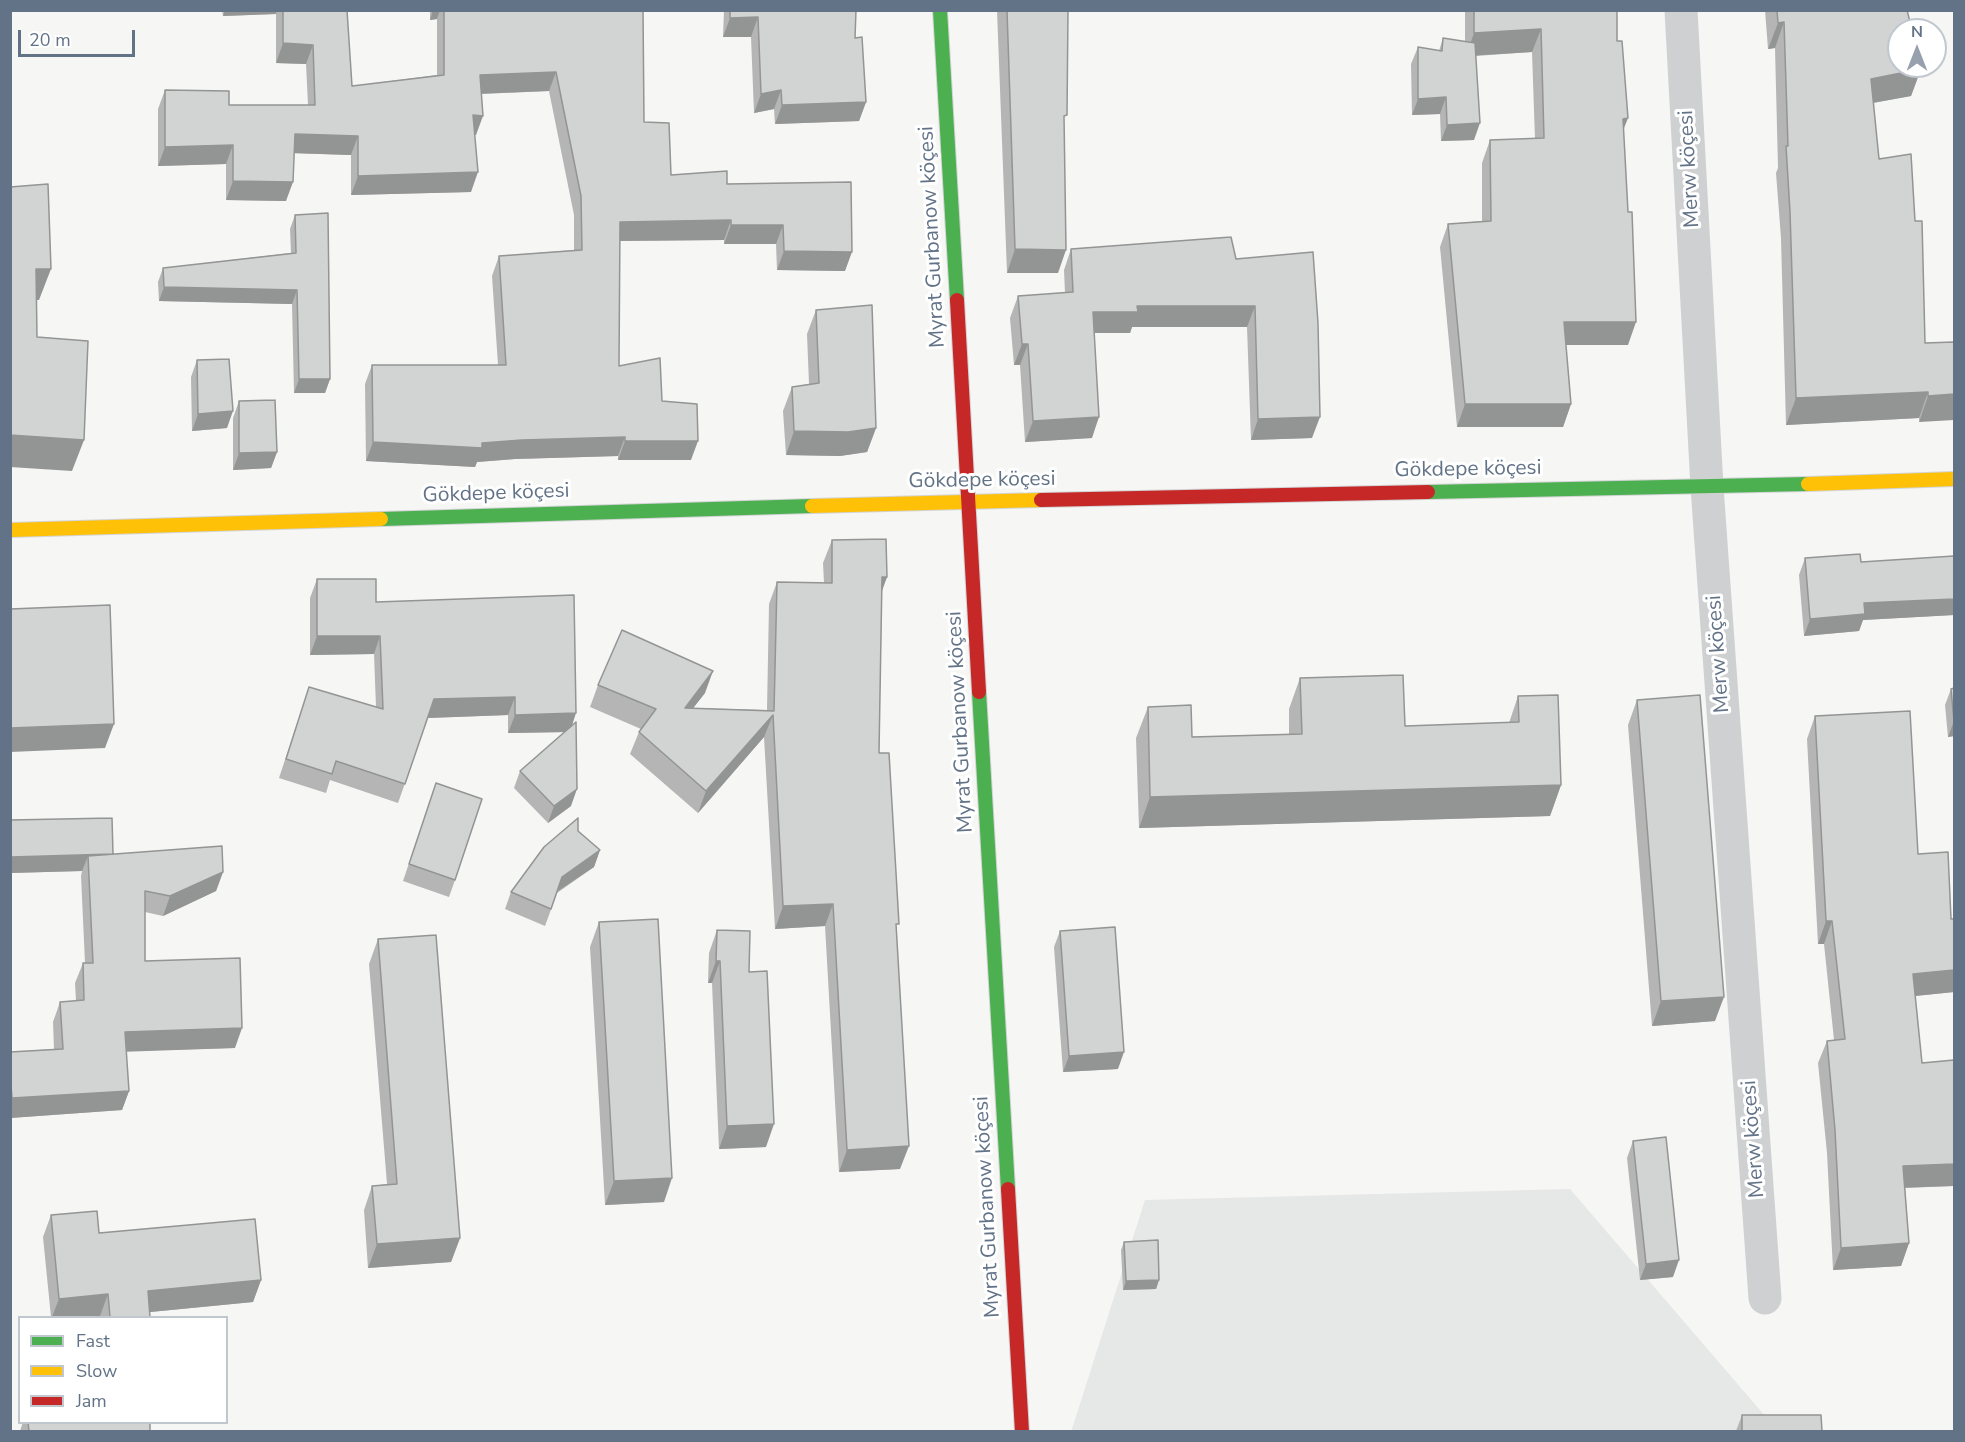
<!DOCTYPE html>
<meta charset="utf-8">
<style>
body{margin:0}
#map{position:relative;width:1965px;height:1442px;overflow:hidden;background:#f6f6f4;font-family:"Nunito Sans",sans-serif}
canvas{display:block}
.frame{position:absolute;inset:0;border:12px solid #637387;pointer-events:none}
.legend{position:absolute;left:18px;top:1316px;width:210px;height:108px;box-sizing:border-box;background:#fff;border:2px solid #c1c7cf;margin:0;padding:8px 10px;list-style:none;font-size:18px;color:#637387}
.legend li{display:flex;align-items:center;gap:12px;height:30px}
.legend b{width:30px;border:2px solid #c1c7cf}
.north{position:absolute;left:1887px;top:18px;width:60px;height:60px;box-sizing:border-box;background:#fff;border:2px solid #c1c7cf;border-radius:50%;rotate:0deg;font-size:16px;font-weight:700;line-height:24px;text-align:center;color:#637387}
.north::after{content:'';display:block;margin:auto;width:21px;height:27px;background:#96a1ad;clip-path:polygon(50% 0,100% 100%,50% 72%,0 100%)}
.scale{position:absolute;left:18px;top:30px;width:117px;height:27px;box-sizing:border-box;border:3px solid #637387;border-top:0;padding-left:8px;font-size:18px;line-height:21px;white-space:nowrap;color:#637387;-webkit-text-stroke:4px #fff;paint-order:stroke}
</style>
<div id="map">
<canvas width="1965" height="1442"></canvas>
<div class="frame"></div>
<ul class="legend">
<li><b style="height:8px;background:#4caf50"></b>Fast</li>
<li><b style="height:8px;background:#ffc107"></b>Slow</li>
<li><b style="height:8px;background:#c62828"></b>Jam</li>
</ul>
<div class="north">N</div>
<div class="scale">20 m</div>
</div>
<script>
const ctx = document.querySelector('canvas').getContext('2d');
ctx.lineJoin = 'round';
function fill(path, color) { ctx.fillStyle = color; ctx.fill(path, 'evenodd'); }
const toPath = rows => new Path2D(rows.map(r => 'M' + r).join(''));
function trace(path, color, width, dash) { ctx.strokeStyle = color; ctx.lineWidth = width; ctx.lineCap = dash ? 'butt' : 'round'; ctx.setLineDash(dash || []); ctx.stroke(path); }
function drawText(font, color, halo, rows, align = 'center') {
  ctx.font = font + ' "Nunito Sans",sans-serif'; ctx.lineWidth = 6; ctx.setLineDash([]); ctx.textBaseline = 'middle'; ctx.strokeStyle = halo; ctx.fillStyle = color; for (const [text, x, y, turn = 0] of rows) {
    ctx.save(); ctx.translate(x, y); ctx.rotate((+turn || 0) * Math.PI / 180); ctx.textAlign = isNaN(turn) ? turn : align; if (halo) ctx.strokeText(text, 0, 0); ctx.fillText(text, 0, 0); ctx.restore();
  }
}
const built = toPath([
 [1570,1189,1778,1431,1071,1432,1145,1200]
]);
const street = toPath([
 [1681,10,1707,487,1765,1298]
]);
const fast = toPath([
 [940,10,957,300],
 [1428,492,1808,484],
 [381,519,812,506],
 [979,692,1008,1189]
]);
const slow = toPath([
 [1808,484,1954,479],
 [812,506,1041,500],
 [10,530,381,519]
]);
const jam = toPath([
 [957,300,979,692],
 [1041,500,1428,492],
 [1008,1189,1022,1432]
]);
const wall = toPath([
 [222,10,363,10,347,11,352,86,437,75,437,19,430,20,430,10,643,10,644,122,671,175,727,184,845,271,777,270,776,244,724,244,724,240,619,241,619,366,662,401,691,460,618,460,618,456,515,459,477,462,475,467,366,461,365,384,372,365,498,365,492,276,499,256,574,250,574,215,549,91,482,94,476,135,475,135,471,192,351,195,351,155,294,153,286,201,226,200,226,164,158,166,158,109,165,90,229,105,308,105,306,64,276,63,276,14,223,16],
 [724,10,856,10,855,38,866,102,859,121,775,124,774,109,754,113,751,37,723,37],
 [997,10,1068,10,1058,273,1007,273],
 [1465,10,1617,10,1617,41,1623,131,1628,345,1566,345,1571,404,1563,427,1457,427,1440,247,1448,224,1482,221,1482,163,1490,140,1535,139,1532,52,1476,56,1474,140,1441,141,1440,114,1412,115,1411,64,1418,47,1439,51,1443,38,1465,42],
 [1765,10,1907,10,1921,69,1911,96,1873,103,1879,159,1915,221,1925,343,1954,342,1919,422,1919,418,1786,425,1781,238,1776,173,1778,168,1775,48,1768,49],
 [295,215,330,379,325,393,294,393,292,304,159,301,158,282,163,268,291,253,290,229],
 [1071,249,1236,259,1312,438,1251,440,1247,327,1132,327,1130,333,1094,333,1092,438,1025,442,1020,365,1014,365,1010,318,1018,296,1065,293,1064,270],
 [816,310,876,428,867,452,840,456,786,455,783,411,792,387,809,384,807,334],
 [197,360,227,428,192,431,191,377],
 [239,401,277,452,271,468,233,470,233,418],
 [832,540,887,577,882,590,879,753,896,931,900,1169,839,1172,825,926,775,929,764,737,698,813,630,754,639,732,641,729,590,707,598,685,705,693,693,708,767,710,769,604,777,582,824,583,823,563],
 [1954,556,1954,615,1863,620,1859,631,1804,636,1799,575,1805,558,1861,562],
 [317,579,376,602,572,725,571,806,548,823,514,788,520,771,564,732,508,733,508,715,428,718,398,803,330,780,326,793,279,778,309,687,376,707,374,654,310,655,310,598],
 [1300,678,1405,726,1509,723,1518,696,1561,785,1550,816,1139,828,1136,738,1148,707,1192,737,1289,734,1289,709],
 [1954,688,1954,736,1948,737,1945,705,1951,689],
 [1637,700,1715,1021,1652,1026,1628,725],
 [1815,716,1918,854,1951,919,1954,919,1954,992,1915,996,1922,1063,1954,1060,1954,1182,1953,1186,1905,1188,1909,1243,1901,1266,1833,1270,1827,1153,1818,1063,1827,1041,1834,1040,1824,944,1818,944,1807,739],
 [436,783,455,880,449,897,403,881],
 [10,820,113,854,223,872,216,891,163,916,145,912,145,961,235,1048,126,1051,129,1091,122,1110,10,1118,10,1052,54,1049,53,1022,60,1002,76,1001,75,983,83,963,85,963,81,876,82,871,10,873],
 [578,831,600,850,594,867,557,893,545,926,505,909,511,892],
 [599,922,664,1202,605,1205,590,947],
 [717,930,749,972,766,1147,719,1149,712,983,708,983,709,953],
 [1060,931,1118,1069,1063,1072,1054,947],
 [378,939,460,1238,451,1262,368,1268,364,1210,372,1186,387,1184,369,964],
 [1633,1141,1673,1277,1640,1280,1627,1158],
 [51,1215,99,1233,261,1280,253,1302,150,1312,150,1317,100,1317,100,1316,85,1317,51,1317,43,1237],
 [1124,1242,1159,1280,1156,1289,1123,1290,1121,1250],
 [1742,1415,1822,1431,1736,1431],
 [23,1422,150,1422,150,1431,20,1431]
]);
const shadedWall = toPath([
 [225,10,277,10,276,14,223,16],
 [433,10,440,10,437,19,430,20],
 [758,17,751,37,723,37,730,18],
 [1784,22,1775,48,1768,49,1778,23],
 [1541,29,1532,52,1466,56,1474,33],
 [283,43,313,45,306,64,276,63],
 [1921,69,1911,96,1861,105,1871,79],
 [556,72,549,91,473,94,480,75],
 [781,90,774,109,754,113,761,94],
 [1446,97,1440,114,1412,115,1418,99],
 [866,102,859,121,775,124,782,105],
 [473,115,483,116,476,135,466,134],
 [1628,118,1619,141,1623,119],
 [1480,123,1474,140,1441,141,1447,125],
 [295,134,358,136,351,155,288,153],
 [233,145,226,164,158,166,165,147],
 [478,172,471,192,351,195,358,176],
 [233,181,293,182,286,201,226,200],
 [731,220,724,240,613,241,620,222],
 [731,225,783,225,776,244,724,244],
 [1015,249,1066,250,1058,273,1007,273],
 [784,251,852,252,845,271,777,270],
 [36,269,51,269,39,300,25,300],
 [164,287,297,290,292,304,159,301],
 [1137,306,1255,306,1247,327,1132,327,1130,333,1085,333,1093,312],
 [1564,322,1636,322,1628,345,1556,345],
 [1022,344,1028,344,1020,365,1014,365],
 [299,379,330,379,325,393,294,393],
 [1928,392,1919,418,1786,425,1796,398],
 [1954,394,1954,420,1919,422,1928,396],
 [1465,404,1571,404,1563,427,1457,427],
 [233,411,227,428,192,431,198,414],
 [1099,417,1092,438,1025,442,1033,421],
 [1320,417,1312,438,1251,440,1258,419],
 [876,428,867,452,840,456,786,455,794,431],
 [10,435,84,440,72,471,10,467],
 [625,437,618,456,515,459,477,462,475,467,366,461,373,442,482,443,522,440],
 [625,441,698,441,691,460,618,460],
 [277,452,271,468,233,470,239,453],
 [882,577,887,577,879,599],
 [1954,599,1954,615,1863,620,1859,631,1804,636,1810,619,1864,603],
 [317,636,380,636,374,654,310,655],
 [713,671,705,693,676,730,685,708],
 [515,697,508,715,427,718,434,699],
 [576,713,570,732,508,733,515,715],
 [773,715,764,737,698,813,706,791],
 [1954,721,1954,736,1948,737],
 [114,724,105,748,10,752,10,728],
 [1561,785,1550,816,1139,828,1150,797],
 [577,789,571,806,548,823,554,806],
 [600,850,594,867,555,893,562,877],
 [113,854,88,856,82,871,10,873,10,859,11,857],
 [223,872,216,891,163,916,170,896],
 [833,904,825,926,775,929,783,906],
 [1826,921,1832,921,1824,944,1818,944],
 [716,961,720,961,712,983,708,983],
 [1954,970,1954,992,1905,997,1913,974],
 [1724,997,1715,1021,1652,1026,1661,1001],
 [242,1028,235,1048,118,1052,125,1032],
 [1124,1052,1118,1069,1063,1072,1069,1056],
 [129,1091,122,1110,10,1118,10,1103,12,1098],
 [774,1124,766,1147,719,1149,727,1126],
 [909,1146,900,1169,839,1172,847,1150],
 [1954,1164,1954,1182,1953,1186,1895,1188,1903,1166],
 [672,1178,664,1202,605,1205,614,1181],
 [460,1238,451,1262,368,1268,377,1244],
 [1909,1243,1901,1266,1833,1270,1841,1248],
 [1679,1260,1673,1277,1640,1280,1646,1264],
 [261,1280,253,1302,140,1313,148,1291],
 [1159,1280,1156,1289,1123,1290,1126,1281],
 [108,1294,100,1316,85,1317,52,1317,59,1299]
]);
const building = toPath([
 [283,10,347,10,352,86,444,75,444,10,643,10,644,122,669,123,671,175,727,171,727,184,851,182,852,252,784,251,783,225,731,225,731,220,620,222,619,366,660,358,662,401,697,404,698,441,625,441,625,437,522,440,482,443,482,448,373,442,372,365,506,365,499,256,582,250,581,196,556,72,480,75,483,116,473,115,478,172,358,176,358,136,295,134,293,182,233,181,233,145,165,147,165,90,229,91,229,105,315,105,313,45,283,43,283,10],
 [730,10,856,10,855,38,862,37,866,102,782,105,781,90,761,94,758,17,730,18,730,10],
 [1007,10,1068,10,1067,115,1064,116,1066,250,1015,249,1007,10],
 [1474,10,1617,10,1617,41,1622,41,1628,118,1623,119,1628,212,1632,212,1636,322,1564,322,1571,404,1465,404,1448,224,1491,221,1490,140,1544,138,1541,29,1474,33,1474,10],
 [1777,10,1907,10,1912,30,1899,30,1899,66,1920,66,1921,69,1871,79,1879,159,1911,154,1915,221,1922,221,1925,343,1954,342,1954,394,1928,396,1928,392,1796,398,1790,212,1786,146,1788,146,1784,22,1778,23,1777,10],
 [1443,38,1475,43,1480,123,1447,125,1446,97,1418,99,1418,47,1442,51,1443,38],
 [48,184,51,269,36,269,37,337,88,341,84,440,10,435,10,187,48,184],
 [328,213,330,379,299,379,297,290,164,287,163,268,296,253,295,215,328,213],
 [1231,237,1236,259,1313,252,1318,323,1320,417,1258,419,1255,306,1137,306,1138,312,1093,312,1099,417,1033,421,1028,344,1022,344,1018,296,1073,292,1071,249,1231,237],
 [872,305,876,428,848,432,794,431,792,387,819,383,816,310,872,305],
 [229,359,233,411,198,414,197,360,229,359],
 [275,400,277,452,239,453,239,401,275,400],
 [886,539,887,577,882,577,879,753,889,753,899,924,896,924,909,1146,847,1150,833,904,783,906,773,715,706,791,639,732,656,709,598,685,622,630,713,671,685,708,774,711,777,582,832,583,832,540,886,539],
 [1860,554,1861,562,1954,556,1954,599,1864,603,1865,614,1810,619,1805,558,1860,554],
 [317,579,376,579,376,602,574,595,576,713,515,715,515,697,434,699,405,784,336,761,332,774,286,759,309,687,383,709,380,636,317,636,317,579],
 [110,605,114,724,10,728,10,609,110,605],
 [1403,675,1405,726,1519,722,1518,696,1558,695,1561,785,1150,797,1148,707,1191,705,1192,737,1302,734,1300,678,1403,675],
 [1954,688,1954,721,1951,689,1954,688],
 [1700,695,1724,997,1661,1001,1637,700,1700,695],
 [1910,711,1918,854,1948,852,1951,919,1954,919,1954,970,1913,974,1922,1063,1954,1060,1954,1164,1903,1166,1909,1243,1841,1248,1835,1130,1827,1041,1845,1039,1832,921,1826,921,1815,716,1910,711],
 [576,722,577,789,554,806,520,771,576,722],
 [436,783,482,799,455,880,409,864,436,783],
 [112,818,113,854,11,857,10,820,112,818],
 [578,818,578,831,600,850,562,877,551,909,511,892,544,847,578,818],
 [222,846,223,872,170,896,145,891,145,961,240,958,242,1028,125,1032,129,1091,12,1098,10,1074,10,1052,63,1049,60,1002,84,1000,83,963,93,963,88,856,222,846],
 [658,919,672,1178,614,1181,599,922,658,919],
 [1115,927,1124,1052,1069,1056,1060,931,1115,927],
 [717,930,750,931,749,972,767,971,774,1124,727,1126,720,961,716,961,717,930],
 [436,935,460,1238,377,1244,372,1186,397,1184,378,939,436,935],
 [1666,1137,1679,1260,1646,1264,1633,1141,1666,1137],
 [97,1211,99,1233,255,1219,261,1280,148,1291,150,1317,110,1317,108,1294,59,1299,51,1215,97,1211],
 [1158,1240,1159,1280,1126,1281,1124,1242,1158,1240],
 [1742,1415,1821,1415,1822,1431,1742,1431,1742,1415],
 [28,1422,150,1422,150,1431,29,1431,28,1422]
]);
const streetNames = [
 ["Merw köçesi",1690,169,-93],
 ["Myrat Gurbanow köçesi",933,237,-93],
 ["Gökdepe köçesi",1468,470,-1],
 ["Gökdepe köçesi",982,481,-1],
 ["Gökdepe köçesi",496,494,-2],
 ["Merw köçesi",1719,654,-94],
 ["Myrat Gurbanow köçesi",961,722,-93],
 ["Merw köçesi",1754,1139,-94],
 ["Myrat Gurbanow köçesi",988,1207,-93]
];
fill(built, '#e6e7e7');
trace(fast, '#d2d4d5', 16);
trace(slow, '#d2d4d5', 16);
trace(jam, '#d2d4d5', 16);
trace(street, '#cfd0d1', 33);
trace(fast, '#4caf50', 14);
trace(slow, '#ffc107', 14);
trace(jam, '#c62828', 14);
fill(wall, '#b5b5b5');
fill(shadedWall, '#939494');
fill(building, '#d2d3d3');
trace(building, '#939494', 1.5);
drawText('21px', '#637387', '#fff', streetNames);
</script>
